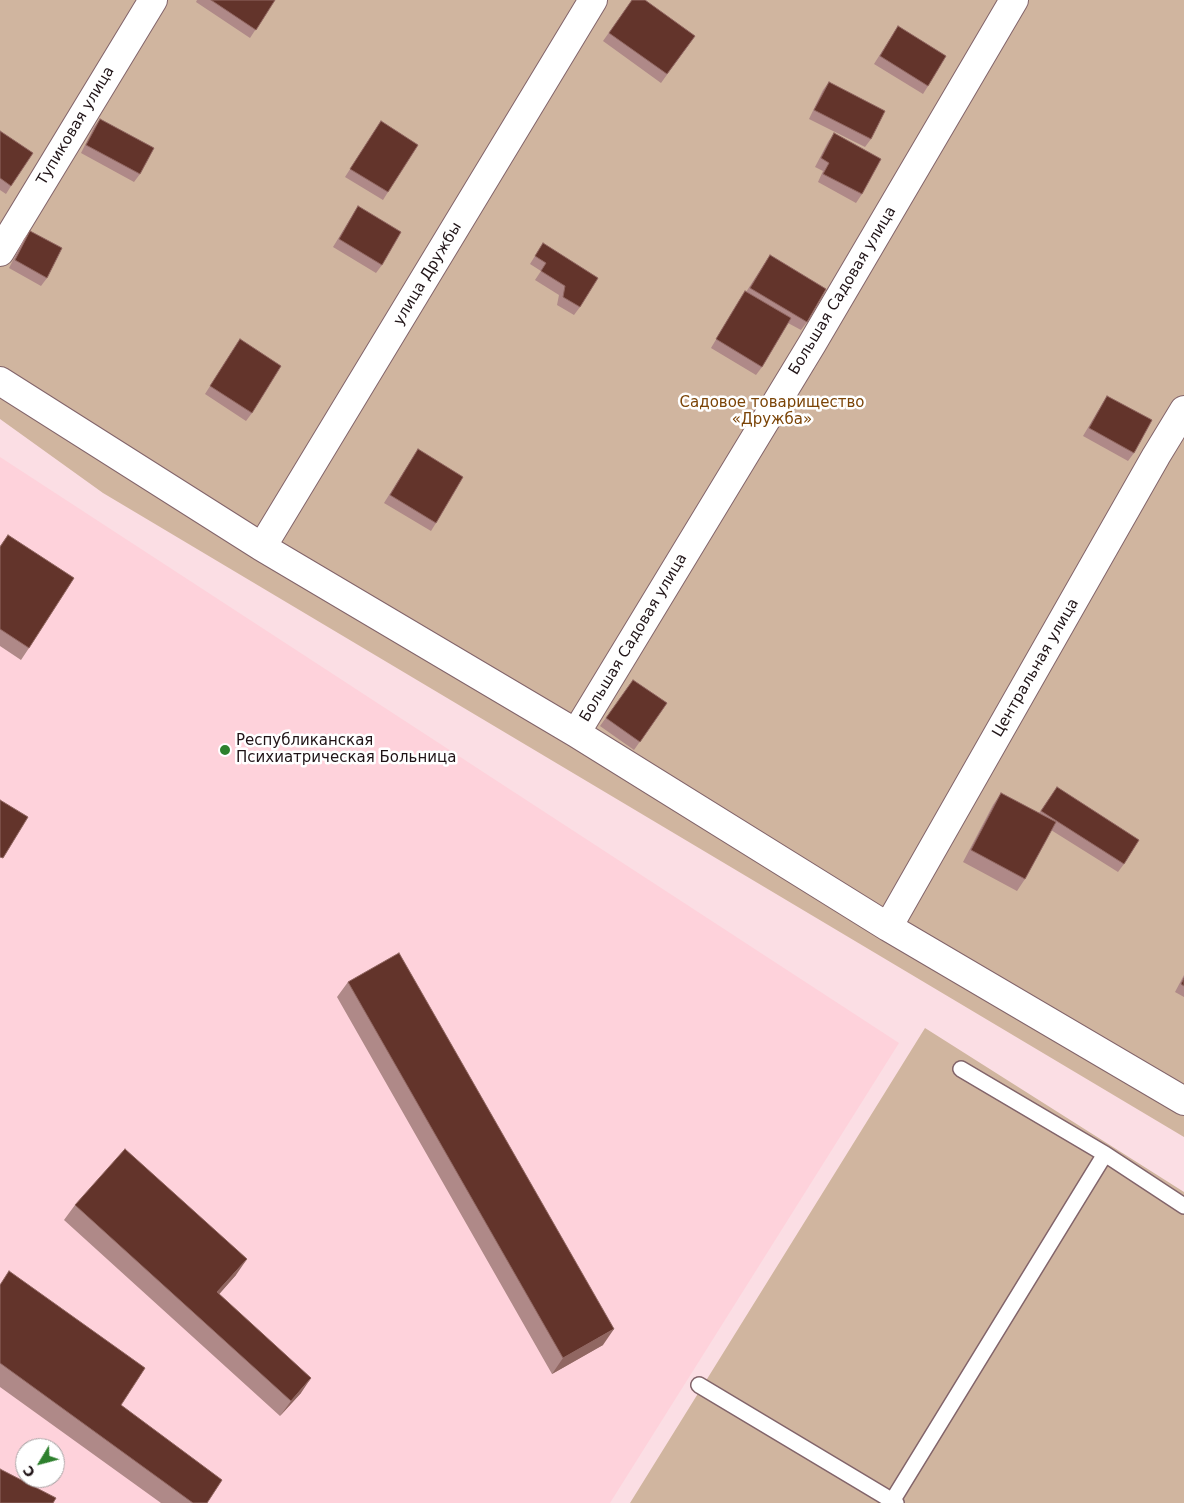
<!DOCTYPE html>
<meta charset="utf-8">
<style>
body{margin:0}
#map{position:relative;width:1184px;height:1503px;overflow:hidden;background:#fbdee4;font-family:"DejaVu Sans",sans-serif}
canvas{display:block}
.north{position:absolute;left:15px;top:1438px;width:50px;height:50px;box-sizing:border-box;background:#fff;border:1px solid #a6a1a2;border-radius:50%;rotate:233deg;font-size:14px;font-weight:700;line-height:20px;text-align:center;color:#201417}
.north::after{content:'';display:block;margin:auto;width:18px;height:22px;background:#2d802d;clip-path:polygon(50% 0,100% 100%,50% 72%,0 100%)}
</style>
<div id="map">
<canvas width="1184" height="1503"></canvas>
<div class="north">С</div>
</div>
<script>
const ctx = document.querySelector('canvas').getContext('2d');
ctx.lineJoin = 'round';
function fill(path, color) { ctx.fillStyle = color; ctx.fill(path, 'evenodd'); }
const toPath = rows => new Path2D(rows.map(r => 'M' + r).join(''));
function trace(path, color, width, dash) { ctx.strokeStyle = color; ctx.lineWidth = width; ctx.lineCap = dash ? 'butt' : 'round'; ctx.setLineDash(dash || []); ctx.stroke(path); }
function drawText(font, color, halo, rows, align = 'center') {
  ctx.font = font + ' "DejaVu Sans",sans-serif'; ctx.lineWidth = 5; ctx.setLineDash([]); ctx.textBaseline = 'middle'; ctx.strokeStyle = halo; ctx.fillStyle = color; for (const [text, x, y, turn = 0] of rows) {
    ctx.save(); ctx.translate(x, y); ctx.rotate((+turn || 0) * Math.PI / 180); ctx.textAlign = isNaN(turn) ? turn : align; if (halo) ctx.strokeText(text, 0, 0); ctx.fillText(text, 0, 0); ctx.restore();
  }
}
const built = toPath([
 [0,457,899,1043,610,1503,0,1503],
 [25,1448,55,1448,55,1478,25,1478]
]);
const green = toPath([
 [0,0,1184,0,1184,1137,103,493,0,419],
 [925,1028,1184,1192,1184,1503,630,1503]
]);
const service = toPath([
 [1105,1154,1184,1206],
 [699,1385,896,1503],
 [891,1503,1105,1154,961,1069]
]);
const minor = toPath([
 [0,252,153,0],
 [0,381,262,547,576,733,888,927,1184,1101],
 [262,547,593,0],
 [576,733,812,344,1014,0],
 [888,927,1156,456,1184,410]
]);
const wall = toPath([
 [197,0,275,0,250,38,196,2],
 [632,0,695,36,661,83,603,41],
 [898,26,928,86,923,94,874,64],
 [829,82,871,139,865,147,809,119,823,90],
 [100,119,140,174,134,182,81,153,94,127],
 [381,121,388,192,383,200,345,177],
 [0,131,11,186,6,194,0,190],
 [834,133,862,194,856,203,818,182,823,171,815,167,828,142],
 [358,206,382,265,376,273,333,247],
 [30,231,47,278,41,286,9,268,24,239],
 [543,243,580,307,574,315,557,305,559,295,535,280,541,271,530,264],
 [770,255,807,322,801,330,788,323,762,367,756,375,711,348,740,299,745,291,746,292],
 [240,339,252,413,246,421,205,394],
 [1107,396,1134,453,1128,461,1083,436,1102,404],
 [418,449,436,523,431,531,384,503],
 [8,535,29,648,21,660,0,646,0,546],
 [633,680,667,703,634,750,600,726],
 [1057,787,1124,864,1118,872,1051,830,1025,879,1017,891,963,862,993,805,1001,793,1039,813],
 [1184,975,1184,997,1175,992],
 [348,982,603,1345,552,1374,337,997],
 [75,1205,236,1275,219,1294,301,1393,280,1416,64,1220],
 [0,1284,121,1405,207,1503,161,1503,0,1387]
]);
const shadedWall = toPath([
 [247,1259,236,1275,207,1308,217,1292],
 [614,1329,603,1345,552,1374,563,1358],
 [311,1378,301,1393,280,1416,291,1401]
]);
const building = toPath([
 [211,0,275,0,256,30,211,0],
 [632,0,645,0,695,36,667,74,609,33,632,0],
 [898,26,946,56,928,86,880,56,898,26],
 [829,82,885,111,871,139,814,110,829,82],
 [100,119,154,148,140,174,86,145,100,119],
 [381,121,418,145,388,192,350,169,381,121],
 [0,131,33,153,11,186,0,178,0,131],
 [834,133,881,159,862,194,823,174,829,163,821,158,834,133],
 [358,206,401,232,382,265,339,239,358,206],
 [30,231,62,248,47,278,15,260,30,231],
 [543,243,598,278,580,307,563,297,565,286,541,271,546,263,535,256,543,243],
 [770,255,826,289,807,322,750,288,770,255],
 [745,291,791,318,762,367,716,339,745,291],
 [240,339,281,366,252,413,210,386,240,339],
 [1107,396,1152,420,1134,453,1089,428,1107,396],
 [418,449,463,477,436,523,390,495,418,449],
 [8,535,74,578,29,648,0,629,0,547,8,535],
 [633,680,667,703,640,742,606,718,633,680],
 [1057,787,1139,840,1124,864,1041,811,1057,787],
 [1001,793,1056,822,1025,879,971,850,1001,793],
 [0,800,28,817,3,858,0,857,0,800],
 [399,953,614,1329,563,1358,348,982,399,953],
 [1184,978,1184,986,1181,984,1184,978],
 [125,1149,247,1259,217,1292,311,1378,291,1401,75,1205,125,1149],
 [9,1271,145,1368,121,1405,222,1480,207,1503,193,1503,0,1363,0,1285,9,1271],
 [0,1469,56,1498,53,1503,0,1503,0,1469]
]);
const markers = [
 [225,750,6,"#2d802d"]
];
const streetNames = [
 ["Тупиковая улица",76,126,-59],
 ["улица Дружбы",428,274,-59],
 ["Большая Садовая улица",843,291,-59],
 ["Большая Садовая улица",634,638,-59],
 ["Центральная улица",1036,668,-60]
];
const parkNames = [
 ["Садовое товарищество",772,403],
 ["«Дружба»",772,420]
];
const poiNames = [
 ["Республиканская",236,741],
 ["Психиатрическая Больница",236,758]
];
fill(built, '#fed2db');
fill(green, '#d0b59f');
trace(service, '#82646a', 18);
trace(minor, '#82646a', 30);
trace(service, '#fff', 15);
trace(minor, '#fff', 28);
fill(wall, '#af8988');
fill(shadedWall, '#916762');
fill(building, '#63342b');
trace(building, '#916762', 1);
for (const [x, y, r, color] of markers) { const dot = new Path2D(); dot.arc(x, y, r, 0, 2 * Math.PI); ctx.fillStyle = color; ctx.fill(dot); trace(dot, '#fff', 2); }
drawText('15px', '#201417', '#fff', streetNames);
drawText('15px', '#7b4407', '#fff', parkNames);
drawText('15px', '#201417', '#fff', poiNames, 'left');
</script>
